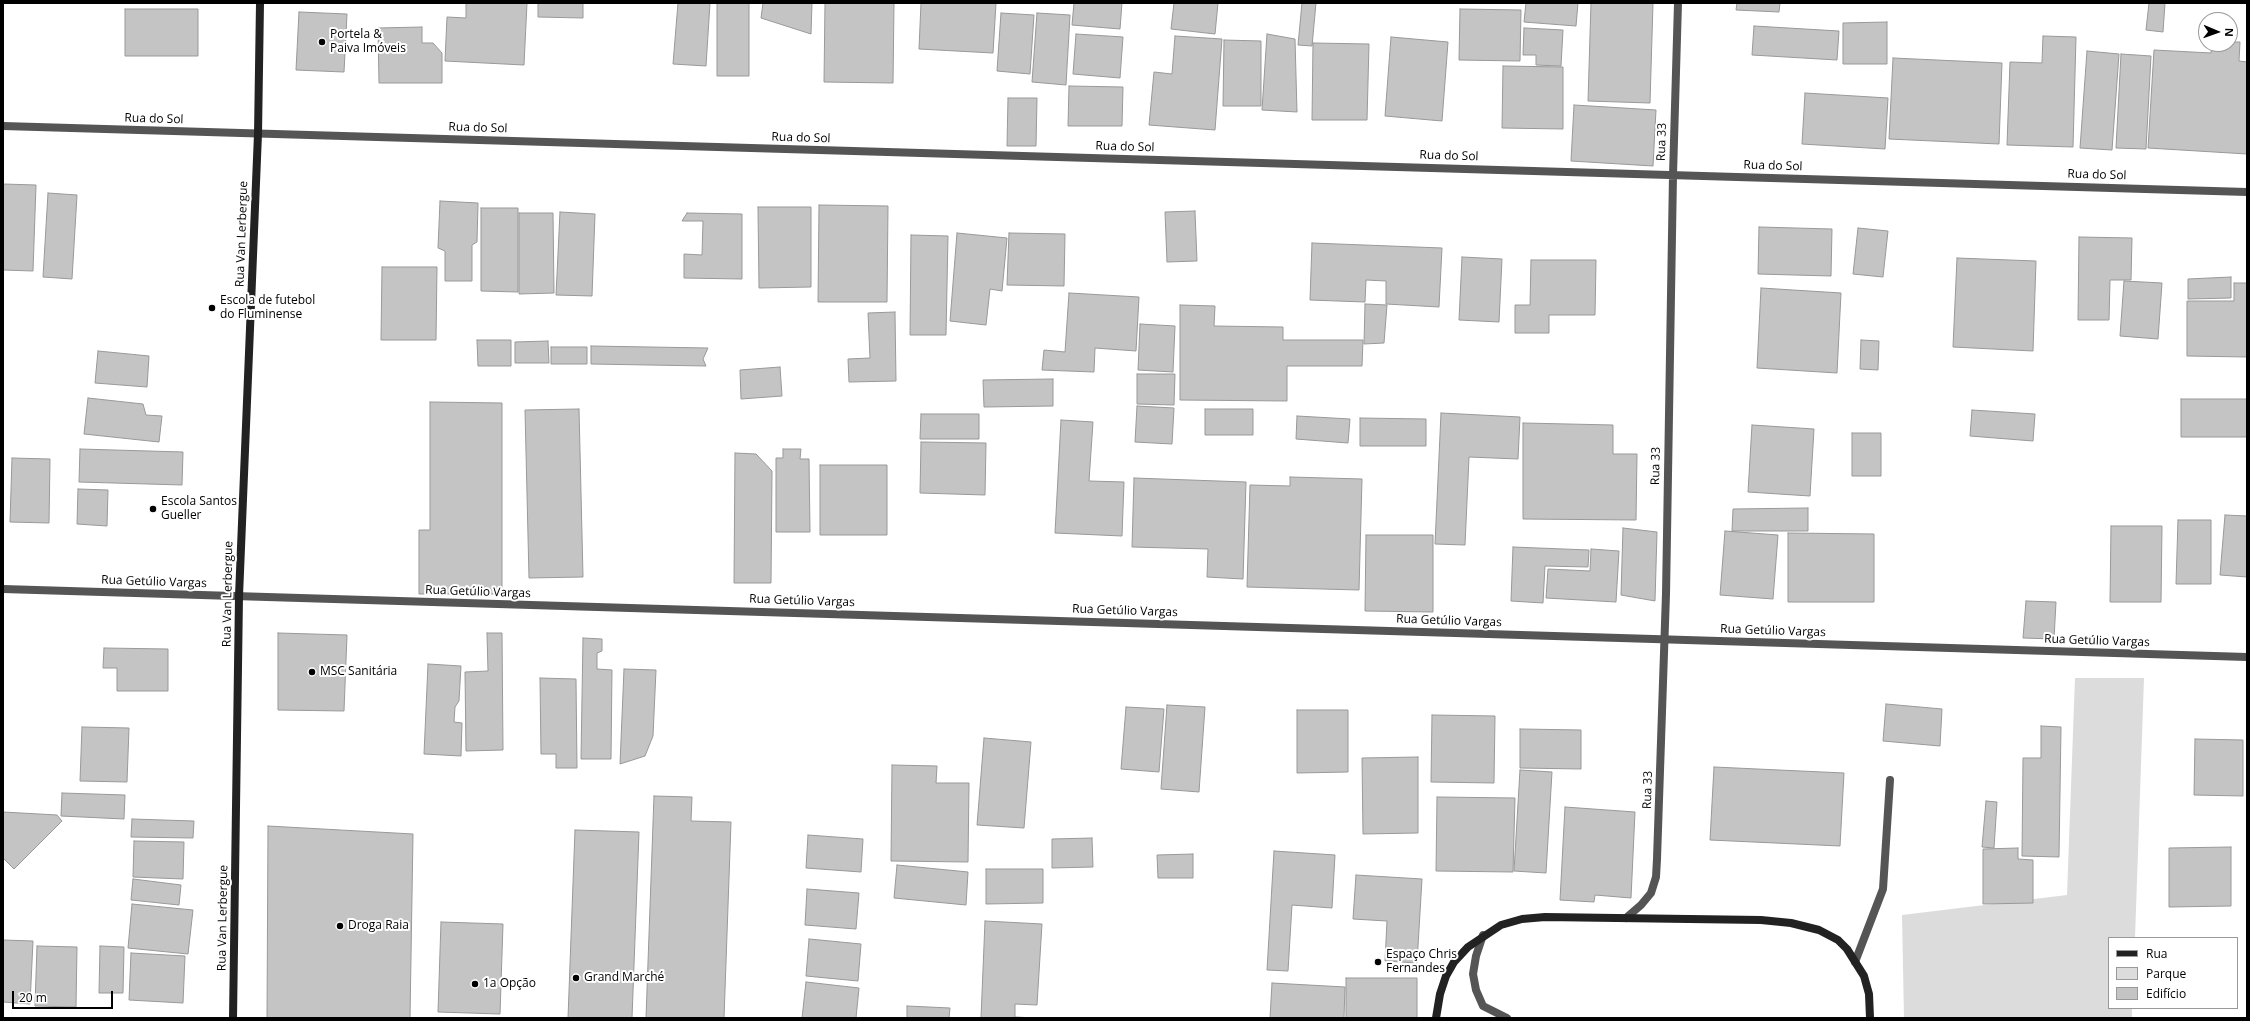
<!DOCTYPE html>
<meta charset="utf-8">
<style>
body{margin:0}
#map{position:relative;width:2250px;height:1021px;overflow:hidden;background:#fff;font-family:"Open Sans",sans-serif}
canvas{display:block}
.frame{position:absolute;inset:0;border:4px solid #000;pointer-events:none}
.legend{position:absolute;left:2108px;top:937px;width:130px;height:72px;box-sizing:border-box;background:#fff;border:1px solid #999;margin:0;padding:5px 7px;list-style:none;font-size:12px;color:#000}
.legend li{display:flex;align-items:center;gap:8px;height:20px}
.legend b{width:20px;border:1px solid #999}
.north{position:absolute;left:2198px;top:12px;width:40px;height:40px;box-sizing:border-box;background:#fff;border:1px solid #999;border-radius:50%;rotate:92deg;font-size:11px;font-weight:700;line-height:16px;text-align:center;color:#000}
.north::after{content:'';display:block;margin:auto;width:14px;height:18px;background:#000;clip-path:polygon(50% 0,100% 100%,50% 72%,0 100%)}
.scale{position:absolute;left:12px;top:991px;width:101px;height:18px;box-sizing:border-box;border:2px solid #000;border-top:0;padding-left:5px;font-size:12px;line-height:14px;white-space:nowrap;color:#000;-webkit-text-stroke:3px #fff;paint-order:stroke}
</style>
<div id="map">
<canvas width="2250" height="1021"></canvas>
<div class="frame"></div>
<ul class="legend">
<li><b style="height:5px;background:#222"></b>Rua</li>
<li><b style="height:11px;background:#dcdcdc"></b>Parque</li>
<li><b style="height:11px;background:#c4c4c4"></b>Edifício</li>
</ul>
<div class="north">N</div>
<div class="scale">20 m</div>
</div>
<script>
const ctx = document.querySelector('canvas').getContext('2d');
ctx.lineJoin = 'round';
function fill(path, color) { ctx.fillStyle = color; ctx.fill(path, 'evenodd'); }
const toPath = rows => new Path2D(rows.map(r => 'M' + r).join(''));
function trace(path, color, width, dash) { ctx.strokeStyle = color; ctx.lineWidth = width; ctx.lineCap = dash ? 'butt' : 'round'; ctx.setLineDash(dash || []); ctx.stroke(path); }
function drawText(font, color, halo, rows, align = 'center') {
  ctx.font = font + ' "Open Sans",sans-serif'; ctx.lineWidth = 4; ctx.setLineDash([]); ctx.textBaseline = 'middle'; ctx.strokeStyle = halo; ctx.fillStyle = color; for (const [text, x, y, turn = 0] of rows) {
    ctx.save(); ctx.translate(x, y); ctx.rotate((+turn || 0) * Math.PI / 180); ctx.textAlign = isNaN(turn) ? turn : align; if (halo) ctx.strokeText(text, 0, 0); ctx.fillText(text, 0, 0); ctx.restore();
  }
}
const green = toPath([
 [2075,678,2144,678,2135,938,2109,938,2109,1008,2132,1008,2132,1018,1904,1018,1902,915,2067,895]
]);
const building = toPath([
 [466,3,527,3,524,65,445,61,447,17,466,18,466,3],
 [538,3,583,3,583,18,538,17,538,3],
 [678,3,710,3,706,66,673,64,678,3],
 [717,3,749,3,749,76,717,76,717,3],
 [763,3,812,3,811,34,761,18,763,3],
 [825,3,894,3,893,83,824,82,825,3],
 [921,3,996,3,993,53,919,49,921,3],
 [1074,3,1122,3,1120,29,1072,25,1074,3],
 [1174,3,1218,3,1215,34,1171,29,1174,3],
 [1302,3,1316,3,1312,46,1298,45,1302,3],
 [1526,3,1578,3,1576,26,1524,22,1526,3],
 [1591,3,1653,3,1650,103,1588,101,1591,3],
 [1737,3,1780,3,1779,12,1736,10,1737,3],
 [2149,3,2165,3,2163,32,2146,30,2149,3],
 [125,9,198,9,198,56,125,56,125,9],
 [1460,9,1521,10,1520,61,1459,60,1460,9],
 [299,12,347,14,344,72,296,70,299,12],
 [1001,13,1034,15,1030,74,997,71,1001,13],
 [1037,13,1070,15,1066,85,1032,82,1037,13],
 [1887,22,1887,64,1843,64,1843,23,1887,22],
 [1754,26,1839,31,1837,60,1752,55,1754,26],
 [422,27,422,43,433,43,442,53,442,83,379,83,378,28,422,27],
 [1524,28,1563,30,1561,66,1536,65,1536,55,1523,55,1524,28],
 [1076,34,1123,37,1120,78,1073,74,1076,34],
 [1267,34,1295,39,1297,112,1262,110,1267,34],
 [1175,36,1222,39,1215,130,1149,125,1154,72,1172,74,1175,36],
 [2043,36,2076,37,2073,147,2007,145,2010,62,2042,63,2043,36],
 [1391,37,1448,42,1442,121,1385,116,1391,37],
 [1224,40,1261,41,1261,106,1223,106,1224,40],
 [2230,42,2240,42,2239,61,2247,62,2247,154,2148,148,2154,50,2211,53,2212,44,2230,44,2230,42],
 [1313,43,1369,44,1367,120,1312,120,1313,43],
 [2087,51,2119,54,2112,150,2080,148,2087,51],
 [2121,54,2151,56,2146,149,2116,148,2121,54],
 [1893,58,2002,63,1999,144,1889,139,1893,58],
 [1503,66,1563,67,1563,129,1502,128,1503,66],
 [1069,86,1123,87,1122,126,1068,126,1069,86],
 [1805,93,1888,98,1885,149,1802,144,1805,93],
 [1008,98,1037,98,1036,146,1007,146,1008,98],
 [1574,105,1656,110,1653,166,1571,161,1574,105],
 [3,184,36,185,33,271,3,270,3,184],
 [48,193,77,195,72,279,43,277,48,193],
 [440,201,478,203,477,242,472,245,472,281,445,281,445,251,438,248,440,201],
 [819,205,888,206,887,302,818,302,819,205],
 [758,207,811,207,811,287,759,288,758,207],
 [481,208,518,208,518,292,481,291,481,208],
 [1195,211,1197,261,1167,262,1165,212,1195,211],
 [560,212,595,214,592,296,556,295,560,212],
 [519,213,553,213,554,293,519,294,519,213],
 [687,213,742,214,742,279,684,278,684,254,702,255,703,221,682,221,687,213],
 [1759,227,1832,229,1831,276,1758,274,1759,227],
 [1858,228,1888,231,1883,277,1853,274,1858,228],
 [957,233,1007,238,1002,291,990,289,986,325,950,321,957,233],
 [1009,233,1065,234,1064,286,1007,285,1009,233],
 [911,235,948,236,946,335,910,335,911,235],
 [2079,237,2132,238,2131,280,2110,280,2109,320,2078,320,2079,237],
 [1312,243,1442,248,1439,307,1386,304,1386,281,1366,280,1365,302,1310,300,1312,243],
 [1462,257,1502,259,1499,322,1459,320,1462,257],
 [1957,258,2036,261,2033,351,1953,347,1957,258],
 [1531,260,1596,260,1595,315,1549,315,1549,333,1515,333,1515,305,1530,305,1531,260],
 [382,267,437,267,436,340,381,340,382,267],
 [2231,277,2231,298,2188,299,2188,279,2231,277],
 [2124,281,2162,283,2158,339,2120,336,2124,281],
 [2234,283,2247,283,2247,357,2187,356,2187,301,2234,301,2234,283],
 [1761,288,1841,293,1837,373,1757,368,1761,288],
 [1069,293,1139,297,1136,351,1095,348,1094,372,1042,370,1044,350,1065,352,1069,293],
 [1365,304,1387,305,1384,343,1364,344,1365,304],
 [1180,305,1215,306,1214,326,1283,327,1283,340,1363,340,1362,366,1287,366,1287,401,1180,400,1180,305],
 [895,312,896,381,849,382,848,359,870,358,868,313,895,312],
 [1140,324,1175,326,1173,372,1138,370,1140,324],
 [477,340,511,340,511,366,478,366,477,340],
 [1861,340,1879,341,1878,370,1860,369,1861,340],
 [548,341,549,363,515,363,515,342,548,341],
 [591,346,708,348,703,359,706,366,591,364,591,346],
 [551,347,587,347,587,364,551,364,551,347],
 [98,351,149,356,147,387,95,383,98,351],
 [780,367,782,396,741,399,740,370,780,367],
 [1137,374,1175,374,1174,405,1137,404,1137,374],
 [1053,379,1053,406,984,407,983,380,1053,379],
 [88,398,143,404,146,415,162,416,159,442,84,434,88,398],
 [2181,399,2247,399,2247,437,2181,437,2181,399],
 [430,402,502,403,502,594,419,594,419,530,430,530,430,402],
 [1137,406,1174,408,1172,444,1135,442,1137,406],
 [579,409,583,577,529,578,525,410,579,409],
 [1205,409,1253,409,1253,435,1205,435,1205,409],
 [1972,410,2035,414,2033,441,1970,436,1972,410],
 [1441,413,1520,417,1518,459,1469,457,1465,545,1435,544,1441,413],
 [921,414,979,414,979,439,920,439,921,414],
 [1297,416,1350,419,1348,443,1296,439,1297,416],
 [1360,418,1426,419,1426,446,1360,446,1360,418],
 [1061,420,1093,422,1089,481,1124,482,1122,536,1055,533,1061,420],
 [1523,423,1613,425,1613,454,1637,454,1636,520,1523,519,1523,423],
 [1752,425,1814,429,1810,496,1748,492,1752,425],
 [1852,433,1881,433,1881,476,1852,476,1852,433],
 [921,442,986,443,985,495,920,493,921,442],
 [80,449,183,452,182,485,79,482,80,449],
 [783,449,801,449,800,459,809,459,810,532,776,532,776,458,783,458,783,449],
 [735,453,756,454,772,471,771,583,734,583,735,453],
 [12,458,50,459,49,523,10,522,12,458],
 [820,465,887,465,887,535,820,535,820,465],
 [1290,477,1362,479,1359,590,1247,587,1250,485,1290,486,1290,477],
 [1134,478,1246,482,1243,579,1207,577,1208,549,1132,547,1134,478],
 [78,489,108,490,107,526,77,524,78,489],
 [1808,508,1808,531,1732,531,1733,509,1808,508],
 [2225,515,2247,516,2247,577,2220,575,2225,515],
 [2178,520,2211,520,2211,584,2176,584,2178,520],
 [2111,526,2162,526,2161,602,2110,602,2111,526],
 [1623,528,1657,532,1655,601,1621,595,1623,528],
 [1725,531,1778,535,1773,599,1720,595,1725,531],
 [1788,533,1874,534,1874,602,1788,602,1788,533],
 [1366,535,1433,535,1433,612,1365,611,1366,535],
 [1513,547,1589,550,1588,567,1545,566,1543,603,1511,601,1513,547],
 [1591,549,1619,551,1616,602,1546,598,1548,569,1590,571,1591,549],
 [2026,601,2056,602,2054,639,2023,638,2026,601],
 [278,633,347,635,344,711,278,710,278,633],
 [487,633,502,633,503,750,466,751,465,672,488,671,487,633],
 [583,638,602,639,602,651,597,653,597,669,612,670,611,759,581,759,583,638],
 [104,648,168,649,168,691,117,691,117,668,103,668,104,648],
 [428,664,461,666,459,701,455,707,454,722,462,723,461,756,424,754,428,664],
 [624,669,656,670,653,736,645,756,620,764,624,669],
 [540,678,576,679,577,768,556,768,556,754,541,754,540,678],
 [1886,704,1942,709,1940,746,1883,741,1886,704],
 [1167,705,1205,707,1199,792,1161,789,1167,705],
 [1126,707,1164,709,1159,772,1121,769,1126,707],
 [1297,710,1348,710,1348,772,1297,773,1297,710],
 [1432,715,1495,716,1494,783,1431,782,1432,715],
 [2041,726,2061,727,2059,857,2022,856,2023,758,2041,758,2041,726],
 [82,727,129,728,127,782,80,781,82,727],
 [1520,729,1581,730,1581,769,1520,768,1520,729],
 [984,738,1031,742,1024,828,977,825,984,738],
 [2195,739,2243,740,2243,796,2194,795,2195,739],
 [1418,757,1418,833,1363,834,1362,758,1418,757],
 [892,765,937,766,936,783,969,783,968,862,891,861,892,765],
 [1714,767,1844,773,1840,846,1710,840,1714,767],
 [1520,770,1552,772,1546,873,1514,871,1520,770],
 [62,793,125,795,124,819,61,816,62,793],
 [654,796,692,797,691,821,731,822,724,1018,646,1018,654,796],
 [1437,797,1515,798,1513,872,1436,871,1437,797],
 [1986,801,1997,802,1994,848,1982,847,1986,801],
 [1565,807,1635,812,1631,898,1595,895,1594,902,1560,900,1565,807],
 [3,812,57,815,62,821,14,869,3,858,3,812],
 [132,819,194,821,193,838,131,837,132,819],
 [268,826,413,834,410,1018,267,1018,268,826],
 [575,830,639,832,632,1018,568,1018,575,830],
 [808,835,863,839,861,872,806,868,808,835],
 [1092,838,1093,867,1052,868,1052,839,1092,838],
 [134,841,184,842,183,879,133,877,134,841],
 [2231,847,2231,906,2169,907,2169,848,2231,847],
 [2018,848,2018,859,2033,860,2033,903,1983,904,1983,849,2018,848],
 [1274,851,1335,855,1332,908,1292,905,1288,971,1267,970,1274,851],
 [1193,854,1193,878,1158,878,1157,855,1193,854],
 [897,865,968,872,966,905,894,898,897,865],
 [986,869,1043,869,1043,903,986,904,986,869],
 [1356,875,1422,879,1417,963,1385,961,1387,921,1353,919,1356,875],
 [133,879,181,885,179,905,131,900,133,879],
 [807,889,859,893,856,929,805,925,807,889],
 [132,904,193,910,188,954,128,948,132,904],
 [985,921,1042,924,1037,1005,1015,1004,1015,1017,1035,1018,981,1018,985,921],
 [441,922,503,924,500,1014,438,1012,441,922],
 [809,939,861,944,858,981,806,976,809,939],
 [3,940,33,941,30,1004,3,1002,3,940],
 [37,946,77,947,76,1007,35,1006,37,946],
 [100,946,124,947,123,993,99,993,100,946],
 [131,953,185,956,183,1003,129,1000,131,953],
 [1346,978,1417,978,1417,1018,1346,1018,1346,978],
 [806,982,859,988,856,1018,802,1018,806,982],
 [1272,983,1345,987,1344,1018,1270,1018,1272,983],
 [907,1006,950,1008,949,1018,907,1018,907,1006]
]);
const lane = toPath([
 [1483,935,1476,956,1473,974,1476,990,1483,1006,1507,1018],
 [1855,962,1883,889,1890,780]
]);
const street = toPath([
 [3,126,2247,192],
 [3,589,2247,657],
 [1626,918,1641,905,1651,893,1656,877,1657,859,1666,594,1673,175,1678,3]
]);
const secondary = toPath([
 [233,1018,239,596,258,134,260,3],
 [1436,1018,1440,994,1446,976,1454,962,1468,947,1501,925,1522,919,1545,917,1761,920,1791,923,1819,930,1838,940,1847,949,1864,976,1869,994,1870,1018]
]);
const markers = [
 [322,42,4,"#000"],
 [212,308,4,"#000"],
 [153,509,4,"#000"],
 [312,672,4,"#000"],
 [340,926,4,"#000"],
 [1378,962,4,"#000"],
 [576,978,4,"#000"],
 [475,984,4,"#000"]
];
const poiNames = [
 ["Portela &",330,35],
 ["Paiva Imóveis",330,49],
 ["Escola de futebol",220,301],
 ["do Fluminense",220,315],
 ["Escola Santos",161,502],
 ["Gueller",161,516],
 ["MSC Sanitária",320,672],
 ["Droga Raia",348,926],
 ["Espaço Chris",1386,955],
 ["Fernandes",1386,969],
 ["Grand Marché",584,978],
 ["1a Opção",483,984]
];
const streetNames = [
 ["Rua do Sol",154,119,2],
 ["Rua do Sol",478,128,2],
 ["Rua do Sol",801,138,2],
 ["Rua 33",1662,142,-88],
 ["Rua do Sol",1125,147,2],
 ["Rua do Sol",1449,156,2],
 ["Rua do Sol",1773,166,2],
 ["Rua do Sol",2097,175,2],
 ["Rua Van Lerbergue",242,234,-88],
 ["Rua 33",1656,466,-89],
 ["Rua Getúlio Vargas",154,582,2],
 ["Rua Getúlio Vargas",478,592,2],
 ["Rua Van Lerbergue",228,594,-89],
 ["Rua Getúlio Vargas",802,601,2],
 ["Rua Getúlio Vargas",1125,611,2],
 ["Rua Getúlio Vargas",1449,621,2],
 ["Rua Getúlio Vargas",1773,631,2],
 ["Rua Getúlio Vargas",2097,641,2],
 ["Rua 33",1648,790,-88],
 ["Rua Van Lerbergue",223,918,-89]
];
fill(green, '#dcdcdc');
fill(building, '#c4c4c4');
trace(building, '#999', 1);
trace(lane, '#555', 8);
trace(street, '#555', 8);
trace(secondary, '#222', 8);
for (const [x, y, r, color] of markers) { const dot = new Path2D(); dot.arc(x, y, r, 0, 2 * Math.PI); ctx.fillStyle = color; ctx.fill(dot); trace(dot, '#fff', 1.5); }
drawText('12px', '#000', '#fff', poiNames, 'left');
drawText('12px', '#000', '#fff', streetNames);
</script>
